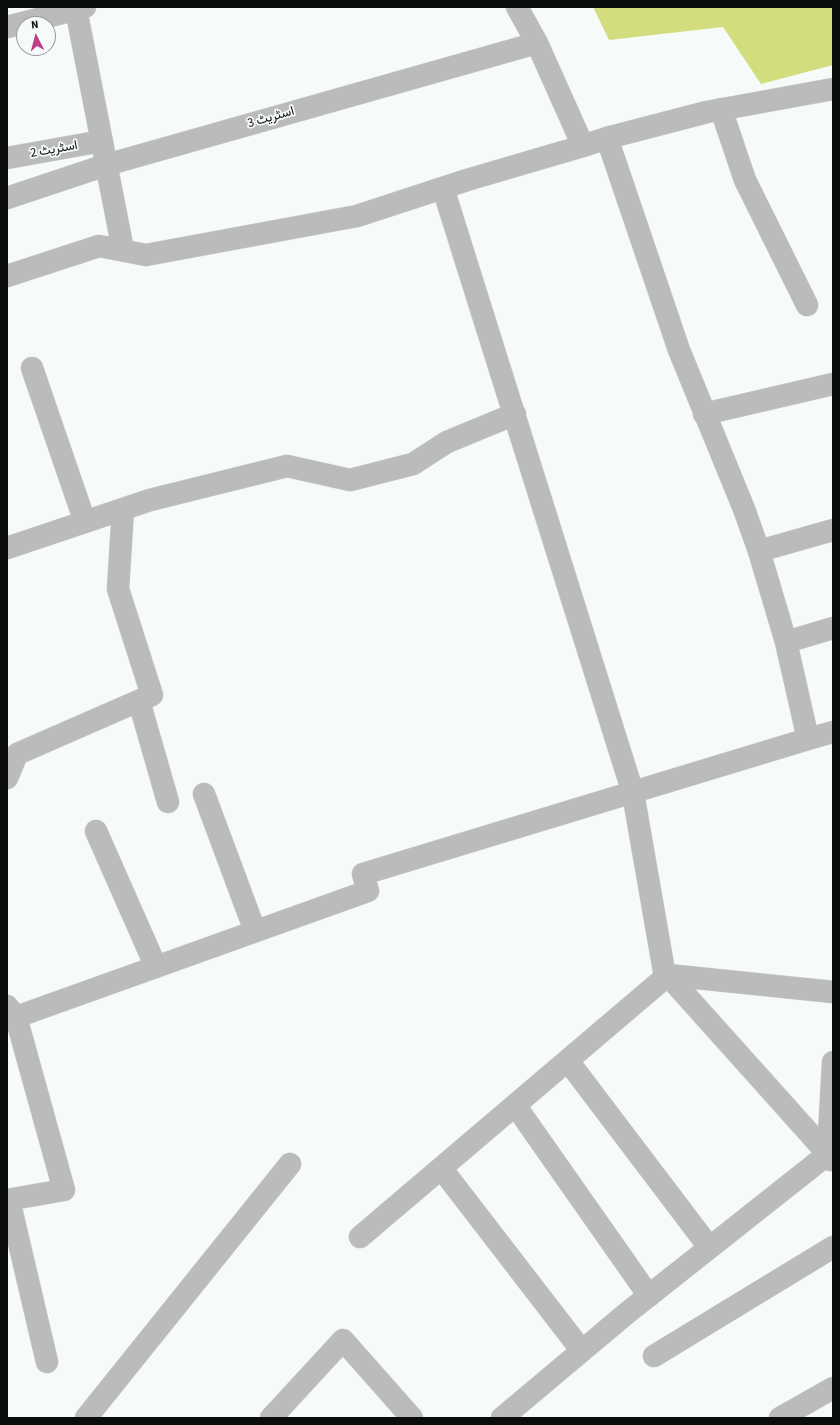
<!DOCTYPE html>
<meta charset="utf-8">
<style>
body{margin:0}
#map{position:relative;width:840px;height:1425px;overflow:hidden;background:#f6fbfa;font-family:"Source Sans 3",sans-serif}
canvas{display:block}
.frame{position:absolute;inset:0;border:8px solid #0b0c0c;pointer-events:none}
.north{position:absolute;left:16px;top:16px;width:40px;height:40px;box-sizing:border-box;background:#f6fbfa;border:1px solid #989b9b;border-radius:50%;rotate:354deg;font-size:11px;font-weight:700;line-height:16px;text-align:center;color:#0b0c0c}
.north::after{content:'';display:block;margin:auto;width:14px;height:18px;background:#bd3d88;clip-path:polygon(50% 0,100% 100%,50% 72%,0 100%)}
</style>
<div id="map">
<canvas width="840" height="1425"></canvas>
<div class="frame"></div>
<div class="north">N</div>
</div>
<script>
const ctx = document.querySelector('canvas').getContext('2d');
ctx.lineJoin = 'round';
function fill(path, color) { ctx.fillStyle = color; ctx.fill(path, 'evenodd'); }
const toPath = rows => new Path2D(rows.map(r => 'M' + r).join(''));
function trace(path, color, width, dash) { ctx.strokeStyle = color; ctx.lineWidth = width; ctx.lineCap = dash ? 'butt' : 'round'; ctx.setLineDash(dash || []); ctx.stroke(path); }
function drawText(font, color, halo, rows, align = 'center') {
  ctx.font = font + ' "Source Sans 3",Vazirmatn,sans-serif'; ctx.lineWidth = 3.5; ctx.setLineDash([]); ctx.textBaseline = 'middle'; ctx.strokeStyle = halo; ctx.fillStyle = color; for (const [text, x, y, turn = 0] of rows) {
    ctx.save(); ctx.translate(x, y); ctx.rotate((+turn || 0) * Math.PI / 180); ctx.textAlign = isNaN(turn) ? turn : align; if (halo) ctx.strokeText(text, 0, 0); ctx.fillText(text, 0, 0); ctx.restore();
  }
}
const green = toPath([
 [593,7,833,7,833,65,761,84,723,27,609,40]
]);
const minor = toPath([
 [76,9,123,250],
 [7,27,85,7],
 [721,109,745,180,807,305],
 [607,138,707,112,833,89],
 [7,158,102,141],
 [443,188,633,793,664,971,828,1154,627,1313,502,1418],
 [7,198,106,165,537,43],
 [7,276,99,246,146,255,357,216,467,180,583,146],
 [32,368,85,522],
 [704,414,833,384],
 [7,548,150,500,287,466,350,480,413,464,447,442,515,414],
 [759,551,833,530],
 [786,642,833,628],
 [139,701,168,802],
 [808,739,833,732],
 [7,778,17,754,152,695,118,589,123,509],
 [204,794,255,931],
 [96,831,156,967],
 [7,1006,16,1017,368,891,363,874,808,739,786,642,759,551,744,509,679,350,607,138,583,146,537,43,517,7],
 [568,1061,709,1247],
 [515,1105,649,1296],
 [831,1160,828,1154,833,1062],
 [441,1168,582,1351],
 [7,1200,64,1190,16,1017],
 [9,1200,47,1362],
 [360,1237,668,975,833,992],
 [654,1356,833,1247],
 [86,1418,290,1164],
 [271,1418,343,1340,412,1418],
 [780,1418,833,1388]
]);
const streetNames = [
 ["اسٹریٹ 3",271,118,-16],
 ["اسٹریٹ 2",54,150,-10]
];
fill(green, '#d2de7d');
trace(minor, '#d0d5d4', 23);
trace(minor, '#babbba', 22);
drawText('13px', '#0b0c0c', '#f6fbfa', streetNames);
</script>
